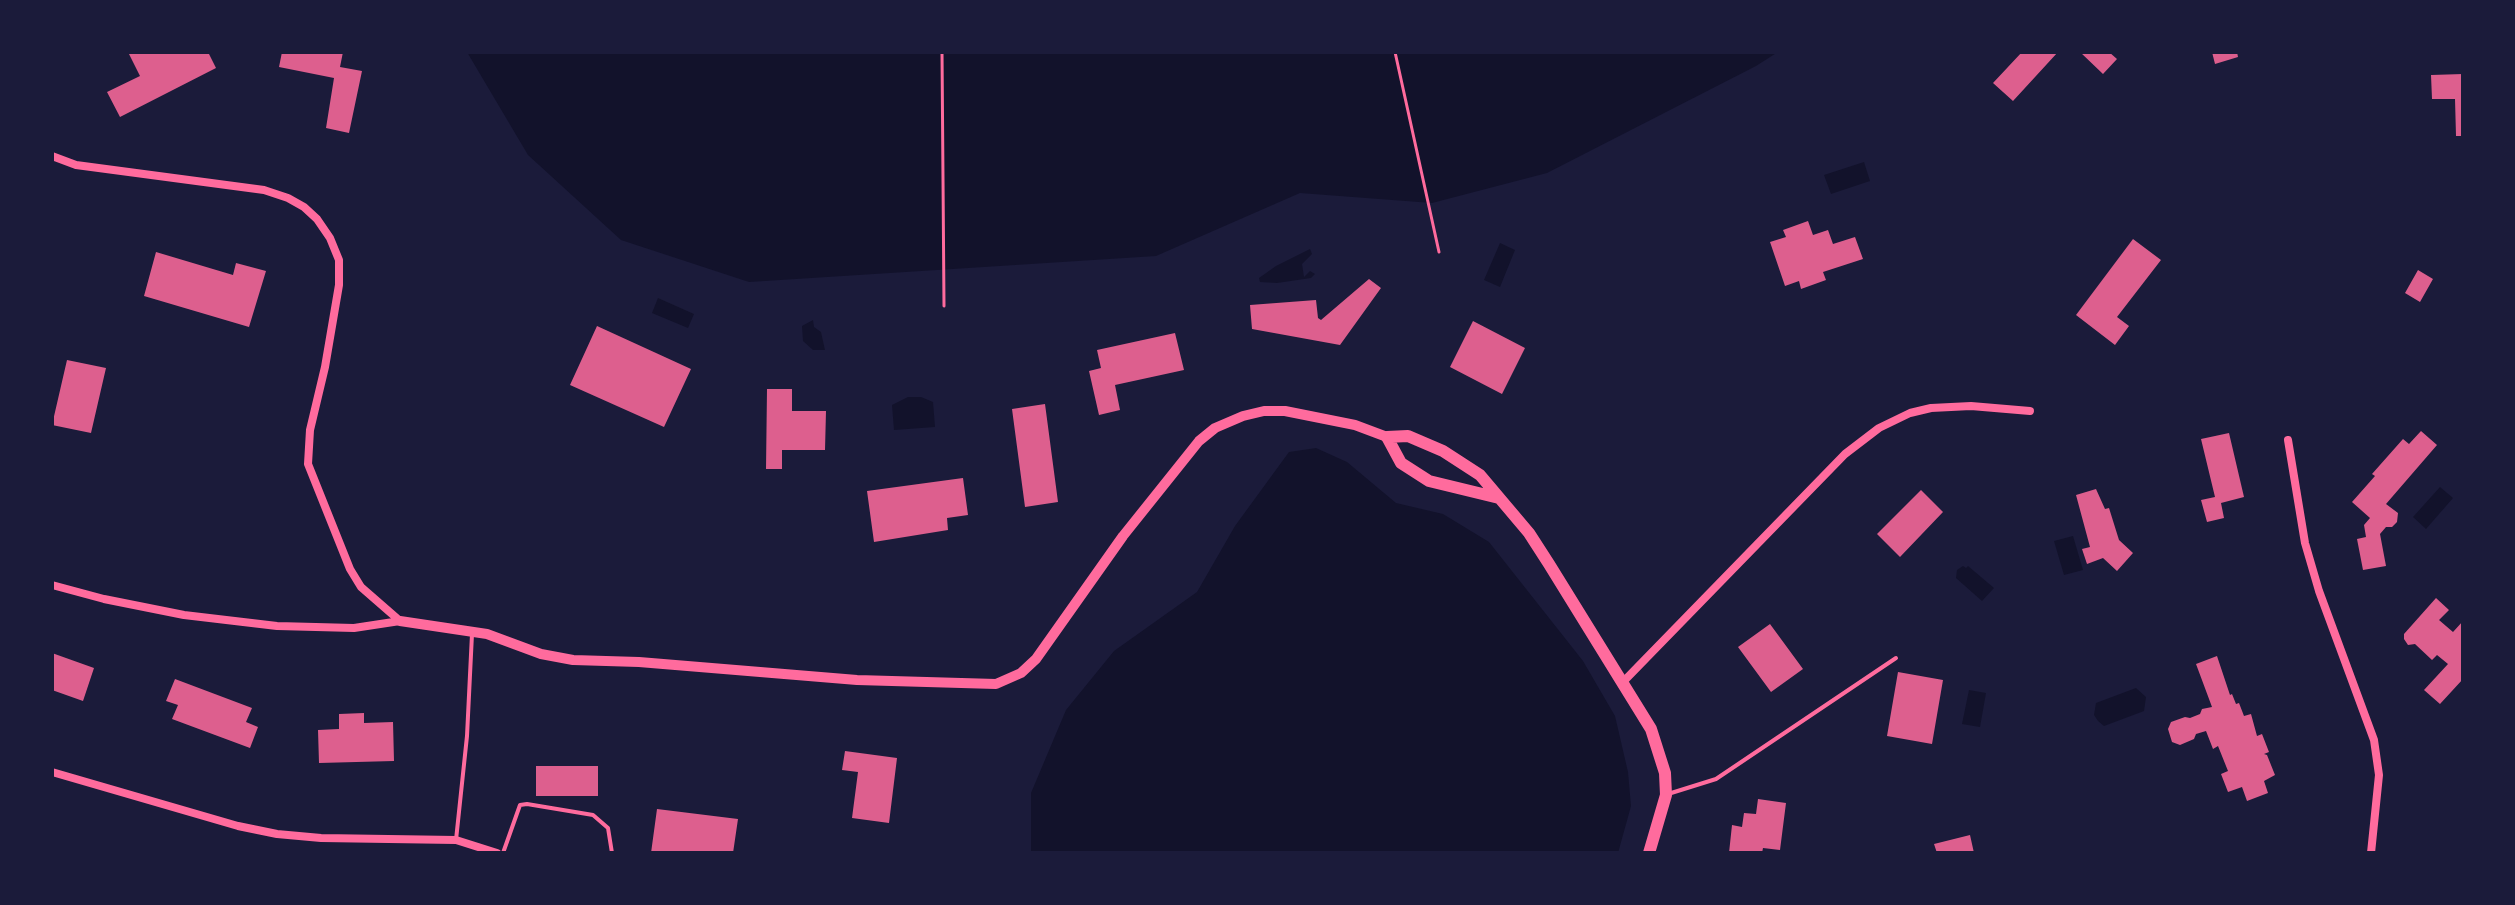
<!DOCTYPE html>
<style>
body{margin:0}
#map{position:relative;width:2515px;height:905px;overflow:hidden;background:#1b1b3a;font-family:"Open Sans",sans-serif}
canvas{display:block}
.frame{position:absolute;inset:0;border:54px solid #1b1b3a;pointer-events:none}
</style>
<div id="map">
<canvas width="2515" height="905"></canvas>
<div class="frame"></div>
</div>
<script>
const ctx = document.querySelector('canvas').getContext('2d');
ctx.lineJoin = 'round';
function fill(path, color) { ctx.fillStyle = color; ctx.fill(path, 'evenodd'); }
const toPath = rows => new Path2D(rows.map(r => 'M' + r).join(''));
function trace(path, color, width, dash) { ctx.strokeStyle = color; ctx.lineWidth = width; ctx.lineCap = dash ? 'butt' : 'round'; ctx.setLineDash(dash || []); ctx.stroke(path); }
const water = toPath([
 [467,52,1778,52,1756,66,1547,173,1432,203,1300,193,1156,256,749,282,621,240,528,155],
 [1864,162,1870,181,1831,194,1824,175],
 [1500,243,1515,250,1500,287,1484,280],
 [1310,249,1312,254,1302,264,1304,277,1310,271,1315,274,1311,278,1277,283,1260,282,1259,278,1276,266],
 [658,298,694,314,688,328,652,313],
 [813,320,814,327,821,332,825,350,813,350,803,341,802,326],
 [908,397,921,397,933,402,935,427,894,430,892,405],
 [1316,448,1347,462,1396,503,1443,514,1489,542,1583,661,1615,716,1628,772,1631,806,1618,853,1031,853,1031,793,1066,710,1114,651,1197,592,1235,526,1289,452],
 [2440,487,2453,498,2426,529,2413,517],
 [2073,536,2083,570,2064,575,2054,541],
 [1963,566,1966,568,1968,566,1994,588,1982,601,1956,578,1957,570],
 [2136,688,2146,697,2144,711,2104,726,2098,721,2094,715,2096,703],
 [1969,690,1986,693,1980,727,1962,724]
]);
const building = toPath([
 [128,52,208,52,216,68,120,117,107,92,140,76],
 [282,52,343,52,340,67,362,71,349,133,326,128,334,78,279,67],
 [2022,52,2058,52,2013,101,1993,83],
 [2080,52,2109,52,2117,59,2103,74],
 [2212,52,2237,52,2238,57,2215,64],
 [2463,74,2463,136,2456,136,2455,99,2432,99,2431,75],
 [1808,221,1813,235,1828,230,1833,244,1855,237,1863,259,1823,272,1826,280,1801,289,1799,281,1785,286,1770,242,1786,237,1783,230],
 [2133,239,2161,260,2117,317,2129,326,2115,345,2076,315],
 [156,252,233,275,236,263,266,271,249,327,144,296],
 [2418,270,2433,279,2420,302,2405,293],
 [1369,279,1381,288,1340,345,1252,329,1250,305,1316,300,1318,318,1321,320],
 [1473,321,1525,348,1502,394,1450,367],
 [597,326,691,369,664,427,570,385],
 [1175,333,1184,370,1115,385,1120,410,1099,415,1089,371,1101,368,1097,350],
 [67,360,106,368,91,433,52,425],
 [767,389,792,389,792,411,826,411,825,450,782,450,782,469,766,469],
 [1045,404,1058,502,1025,507,1012,409],
 [2421,431,2437,445,2386,504,2398,513,2397,522,2392,527,2386,527,2380,534,2386,566,2363,570,2357,539,2366,537,2364,525,2370,518,2352,502,2375,476,2372,474,2403,439,2409,444],
 [2229,433,2244,497,2221,503,2224,518,2207,522,2201,500,2215,497,2201,439],
 [963,478,968,515,947,518,948,530,874,542,867,491],
 [2096,489,2105,509,2109,508,2119,540,2133,553,2117,571,2103,558,2087,564,2082,549,2090,547,2076,495],
 [1921,490,1943,512,1900,557,1877,534],
 [2436,598,2449,610,2439,620,2453,632,2463,621,2463,679,2440,704,2424,690,2448,664,2437,655,2432,660,2415,644,2408,645,2404,639,2404,634],
 [1770,624,1803,669,1771,692,1738,647],
 [52,653,94,668,83,701,52,690],
 [2217,656,2230,695,2232,694,2236,704,2239,703,2244,716,2251,714,2257,736,2262,734,2269,752,2264,754,2267,755,2275,775,2264,781,2268,793,2247,801,2242,787,2228,792,2221,774,2228,771,2218,746,2213,749,2206,731,2196,734,2194,739,2180,745,2172,742,2168,729,2171,722,2185,717,2190,718,2200,714,2202,709,2212,707,2196,664],
 [1898,672,1943,680,1932,744,1887,736],
 [175,679,252,708,246,722,258,727,250,748,172,719,178,705,166,701],
 [364,713,364,723,393,722,394,761,319,763,318,730,339,729,339,714],
 [845,751,897,758,889,823,852,818,858,772,842,770],
 [536,766,598,766,598,796,536,796],
 [1758,799,1786,803,1780,850,1763,848,1762,853,1729,853,1732,825,1742,827,1744,813,1756,814],
 [657,809,738,819,733,853,651,853],
 [1970,835,1974,853,1937,853,1934,844]
]);
const path = toPath([
 [942,52,944,306],
 [1395,52,1439,252]
]);
const service = toPath([
 [1668,794,1716,779,1896,658],
 [456,840,467,736,472,634],
 [503,853,520,805,527,804,593,815,608,828,612,853]
]);
const minor = toPath([
 [52,156,76,165,264,190,288,198,304,207,317,219,330,238,339,260,339,285,325,367,310,430,308,464,350,569,361,587,400,621],
 [2288,440,2305,543,2319,591,2374,740,2379,775,2371,853],
 [52,585,104,599,184,615,277,626,354,628,400,621],
 [1623,682,1845,454,1879,428,1910,413,1931,408,1971,406,2030,411],
 [52,772,238,826,277,834,321,838,456,840,497,853]
]);
const tertiary = toPath([
 [400,621,487,634,541,654,573,660,639,662,857,680,996,684,1021,673,1036,659,1123,536,1199,441,1215,428,1243,416,1264,411,1285,411,1355,425,1387,437]
]);
const secondary = toPath([
 [1499,498,1429,481,1401,463,1387,437,1408,436,1443,451,1480,475,1529,533,1549,564,1651,729,1665,773,1666,795,1649,853]
]);
fill(water, '#12122b');
fill(building, '#dd5f8e');
trace(path, '#ff6b9d', 3);
trace(service, '#ff6b9d', 4);
trace(minor, '#ff6b9d', 8);
trace(tertiary, '#ff6b9d', 10);
trace(secondary, '#ff6b9d', 12);
</script>
